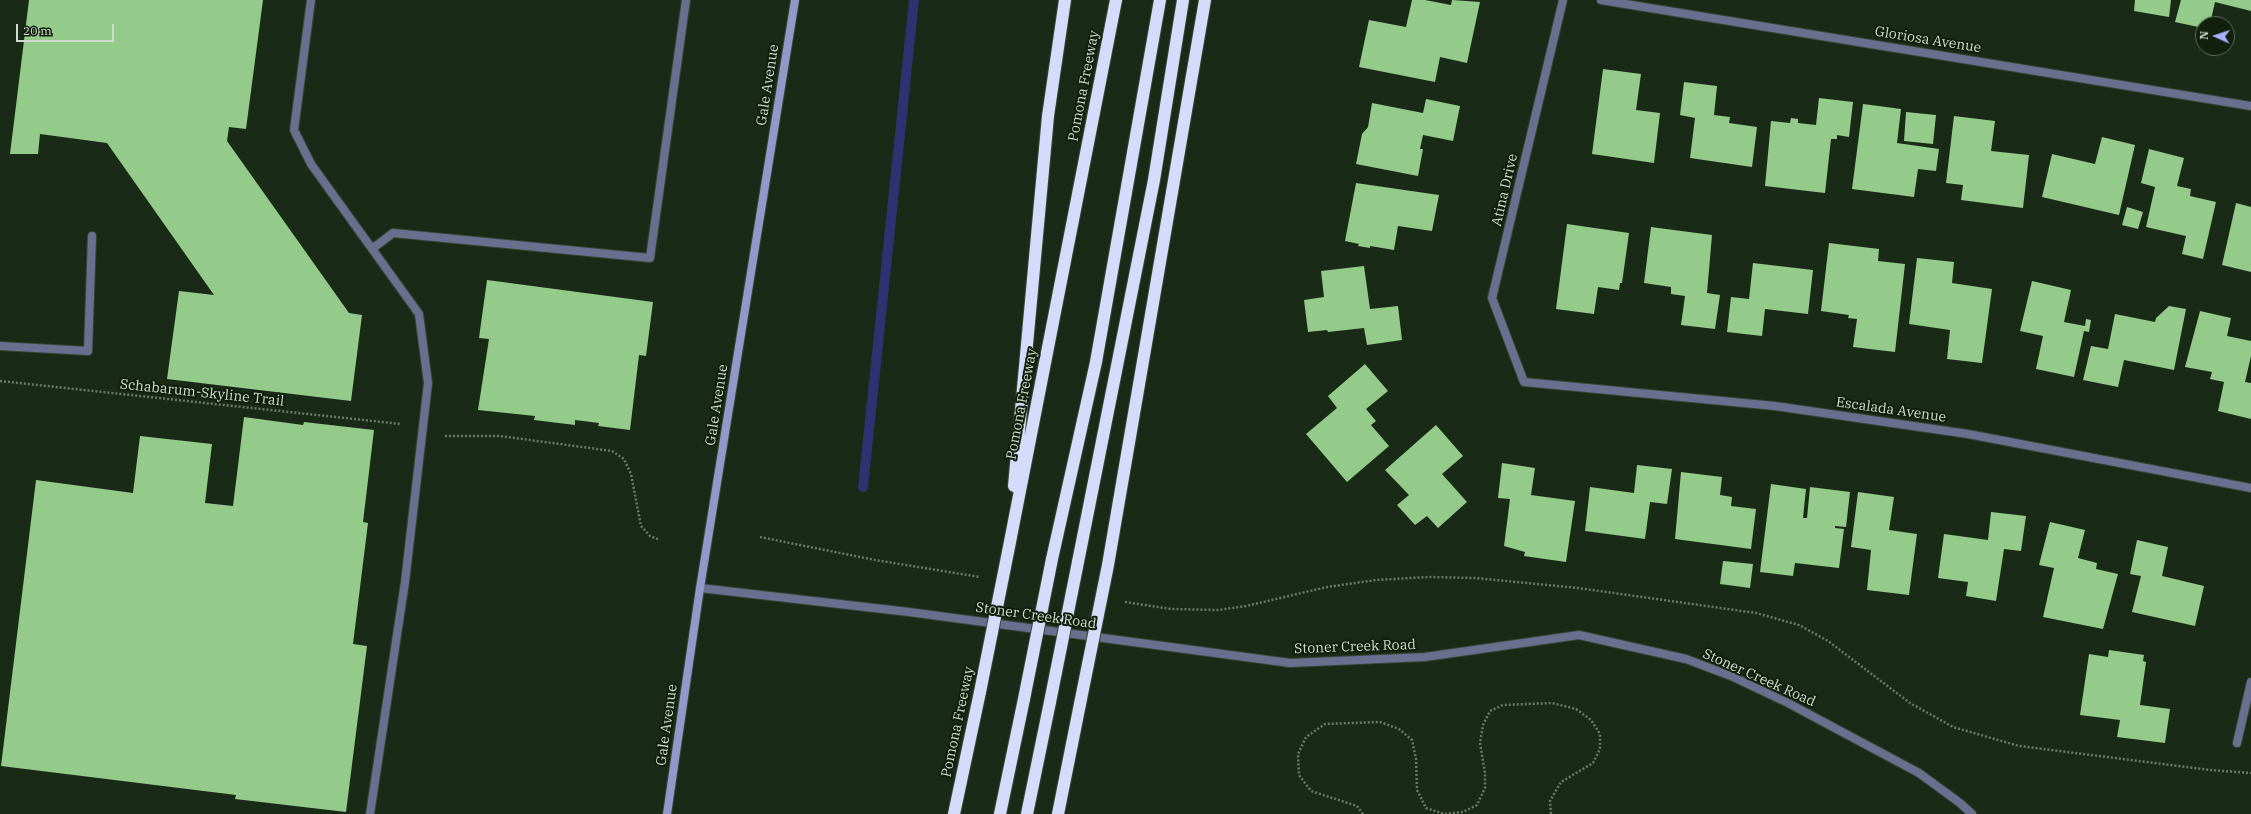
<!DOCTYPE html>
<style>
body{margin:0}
#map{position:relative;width:2251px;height:814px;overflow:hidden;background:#192a16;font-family:"IBM Plex Serif",serif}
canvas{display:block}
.north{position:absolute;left:2195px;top:16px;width:40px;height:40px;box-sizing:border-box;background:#10200d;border:1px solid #5d6a5a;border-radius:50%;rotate:273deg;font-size:11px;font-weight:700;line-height:16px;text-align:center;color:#d0dace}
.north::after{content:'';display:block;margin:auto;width:14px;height:18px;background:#a5b1fc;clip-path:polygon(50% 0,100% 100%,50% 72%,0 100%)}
.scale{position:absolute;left:16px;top:24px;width:98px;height:18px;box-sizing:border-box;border:2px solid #d0dace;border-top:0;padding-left:5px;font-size:12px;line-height:14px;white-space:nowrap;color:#d0dace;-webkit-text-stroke:3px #10200d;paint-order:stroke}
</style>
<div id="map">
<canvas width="2251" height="814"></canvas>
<div class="north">N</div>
<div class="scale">20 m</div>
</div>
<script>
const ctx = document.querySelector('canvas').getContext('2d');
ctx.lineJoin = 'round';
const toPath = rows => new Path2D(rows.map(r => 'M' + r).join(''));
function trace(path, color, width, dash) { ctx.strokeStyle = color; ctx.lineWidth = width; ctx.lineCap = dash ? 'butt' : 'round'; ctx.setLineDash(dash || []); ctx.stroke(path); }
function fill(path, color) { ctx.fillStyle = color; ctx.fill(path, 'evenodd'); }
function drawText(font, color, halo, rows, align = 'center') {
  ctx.font = font + ' "IBM Plex Serif",serif'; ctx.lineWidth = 4; ctx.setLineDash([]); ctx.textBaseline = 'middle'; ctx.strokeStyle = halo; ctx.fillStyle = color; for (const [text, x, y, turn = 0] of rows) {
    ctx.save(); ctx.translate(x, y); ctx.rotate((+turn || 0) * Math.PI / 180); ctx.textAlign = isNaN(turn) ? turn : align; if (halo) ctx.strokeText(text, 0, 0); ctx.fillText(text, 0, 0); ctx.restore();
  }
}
const stream = toPath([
 [863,487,914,0]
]);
const building = toPath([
 [29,0,263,0,246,129,229,127,227,141,349,313,362,315,351,401,167,379,179,291,214,295,107,143,40,134,38,154,10,154],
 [1412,0,1425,0,1451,5,1452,0,1480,2,1467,63,1440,57,1435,82,1359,67,1369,20,1406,27],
 [2135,0,2171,0,2169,17,2134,11],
 [2181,0,2251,0,2251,11,2215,2,2210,24,2203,24,2203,28,2175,22],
 [1603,69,1641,74,1636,110,1660,113,1654,163,1592,154],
 [1684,82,1717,86,1714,115,1730,117,1729,123,1757,127,1752,167,1690,158,1695,118,1680,115],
 [1819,98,1853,102,1849,137,1837,135,1837,139,1831,139,1825,193,1765,186,1771,121,1790,123,1791,118,1798,119,1798,123,1816,125],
 [1426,99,1460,106,1453,141,1423,135,1420,149,1423,149,1418,176,1356,164,1362,134,1368,127,1372,103,1423,113],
 [1863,104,1901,109,1897,143,1939,149,1936,171,1918,169,1914,197,1852,189],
 [1906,112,1936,115,1933,144,1904,141],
 [1954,116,1995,121,1991,151,2029,155,2023,208,1961,200,1963,185,1946,183],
 [2102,137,2135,145,2119,215,2042,197,2052,154,2095,164],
 [2149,149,2184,158,2177,186,2191,189,2190,196,2216,202,2203,259,2182,254,2186,236,2146,227,2155,187,2141,183],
 [1356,183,1439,195,1432,231,1398,226,1394,250,1370,246,1370,248,1358,246,1359,244,1345,241],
 [2236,203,2251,207,2251,272,2222,265],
 [2127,207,2143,212,2138,229,2122,225],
 [1567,224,1629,233,1622,283,1620,283,1619,290,1598,287,1594,314,1556,309],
 [1651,227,1712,235,1707,293,1720,295,1715,329,1681,325,1685,296,1671,294,1671,287,1644,283],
 [1829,243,1879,249,1878,261,1905,264,1895,352,1853,347,1857,319,1848,318,1849,315,1821,311],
 [1917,258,1954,262,1952,283,1992,289,1982,363,1947,359,1950,330,1909,324],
 [1753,263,1813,270,1808,314,1765,309,1762,336,1727,332,1731,297,1749,299],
 [1364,266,1370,309,1398,306,1402,340,1367,345,1364,328,1328,332,1327,330,1308,332,1304,300,1324,297,1321,271],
 [487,280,653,302,646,356,639,355,630,430,598,426,599,423,575,420,575,425,534,420,535,416,478,410,489,339,479,338],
 [2032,281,2071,290,2064,322,2085,326,2086,319,2091,320,2089,332,2084,331,2074,377,2036,369,2043,336,2020,331],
 [2169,306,2186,309,2174,370,2124,360,2118,387,2083,380,2091,346,2108,349,2115,314,2155,322,2156,318],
 [2200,311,2231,318,2227,336,2251,341,2251,356,2245,382,2251,383,2251,419,2218,411,2224,382,2210,379,2212,372,2185,367],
 [1365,364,1388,391,1366,409,1376,421,1371,425,1389,446,1347,482,1306,434,1337,408,1328,396],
 [244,417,303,425,304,422,374,430,363,522,368,523,353,644,367,646,346,812,235,799,236,795,1,766,36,480,133,493,140,436,212,444,205,503,233,506],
 [1436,425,1463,456,1442,474,1467,502,1438,528,1427,516,1415,525,1397,505,1409,495,1385,470],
 [1502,463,1535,468,1531,495,1575,501,1566,562,1524,556,1525,552,1504,546,1510,499,1498,498],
 [1637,465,1672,469,1667,504,1650,502,1645,539,1585,531,1590,487,1634,493],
 [1681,472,1722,477,1720,495,1732,497,1731,506,1756,509,1751,549,1675,539],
 [1771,484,1806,489,1803,518,1807,518,1810,487,1850,492,1846,527,1835,526,1835,528,1844,529,1839,568,1795,563,1793,576,1760,572],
 [1858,492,1894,497,1889,530,1917,534,1909,595,1867,590,1871,550,1851,547],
 [1991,512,2026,516,2021,551,2004,549,1996,601,1966,596,1968,582,1938,578,1944,534,1988,540],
 [2050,522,2085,530,2078,558,2097,563,2096,569,2118,574,2103,629,2043,617,2054,568,2039,565],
 [2137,540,2168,547,2162,576,2204,586,2195,626,2132,612,2141,576,2130,574],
 [1723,561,1753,564,1750,588,1720,584],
 [2109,650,2144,655,2143,661,2146,662,2140,705,2170,709,2165,743,2117,737,2120,720,2080,715,2089,654,2108,657]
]);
const path = toPath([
 [0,381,401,424],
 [445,436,500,436,612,451,624,459,631,474,641,526,650,536,660,540],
 [760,537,875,560,980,577],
 [1125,602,1171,609,1218,610,1246,606,1327,587,1376,580,1428,577,1475,578,1578,588,1756,613,1799,625,1828,641,1910,703,1953,727,2019,746,2210,770,2251,773],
 [1363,814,1357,806,1311,791,1299,775,1298,754,1306,737,1325,724,1380,722,1399,729,1412,740,1416,759,1417,790,1426,808,1444,814,1463,812,1477,805,1485,788,1485,773,1480,743,1483,725,1490,711,1503,705,1552,703,1576,709,1591,720,1600,734,1600,749,1593,763,1561,782,1550,801,1551,814]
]);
const service = toPath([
 [311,0,294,130,311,164,419,314,428,383,405,582,370,814],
 [372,249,393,233,650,258,686,0],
 [0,346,88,351,92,236]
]);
const minor = toPath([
 [1563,0,1492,298,1524,382,1775,406,1968,434,2251,488],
 [1601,0,2251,106],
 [2237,743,2251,682]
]);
const tertiary = toPath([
 [700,588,909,612,1290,663,1425,657,1579,635,1686,659,1731,676,1788,703,1919,773,1960,803,1972,814]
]);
const secondary = toPath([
 [667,814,700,588,795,0]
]);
const motorway = toPath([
 [1014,486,1048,116,1065,0],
 [1008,552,1116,0],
 [1052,559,1096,362,1160,0],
 [1078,562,1154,180,1183,0],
 [1108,565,1205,0],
 [954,814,980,692],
 [1000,814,1024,699],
 [1027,814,1050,702],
 [1058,814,1080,704]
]);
const motorwayBridge = toPath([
 [980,692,1008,552],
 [1024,699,1052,559],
 [1050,702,1078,562],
 [1080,704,1108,565]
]);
const streetNames = [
 ["Gloriosa Avenue",1928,40,9],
 ["Gale Avenue",768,85,-81],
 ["Pomona Freeway",1084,86,-79],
 ["Atina Drive",1505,190,-77],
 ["Schabarum-Skyline Trail",202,393,6],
 ["Pomona Freeway",1022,404,-79],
 ["Gale Avenue",717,405,-81],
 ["Escalada Avenue",1891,410,8],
 ["Stoner Creek Road",1036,616,8],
 ["Stoner Creek Road",1355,647,-2],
 ["Stoner Creek Road",1759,678,24],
 ["Pomona Freeway",958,722,-78],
 ["Gale Avenue",667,725,-82]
];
trace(stream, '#2e3271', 10);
fill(building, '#94cb8a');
trace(service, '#364633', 10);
trace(minor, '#364633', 10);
trace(tertiary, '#364633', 10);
trace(secondary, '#364633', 10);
trace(motorway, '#364633', 14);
trace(path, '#6c7969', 2.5, [2, 2]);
trace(service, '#696f8e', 8);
trace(minor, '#696f8e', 8);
trace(tertiary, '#696f8e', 8);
trace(secondary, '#9099ca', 8);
trace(motorway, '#d5dbfa', 12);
trace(motorwayBridge, '#364633', 14, []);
trace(motorwayBridge, '#d5dbfa', 12);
drawText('14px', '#d0dace', '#10200d', streetNames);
</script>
